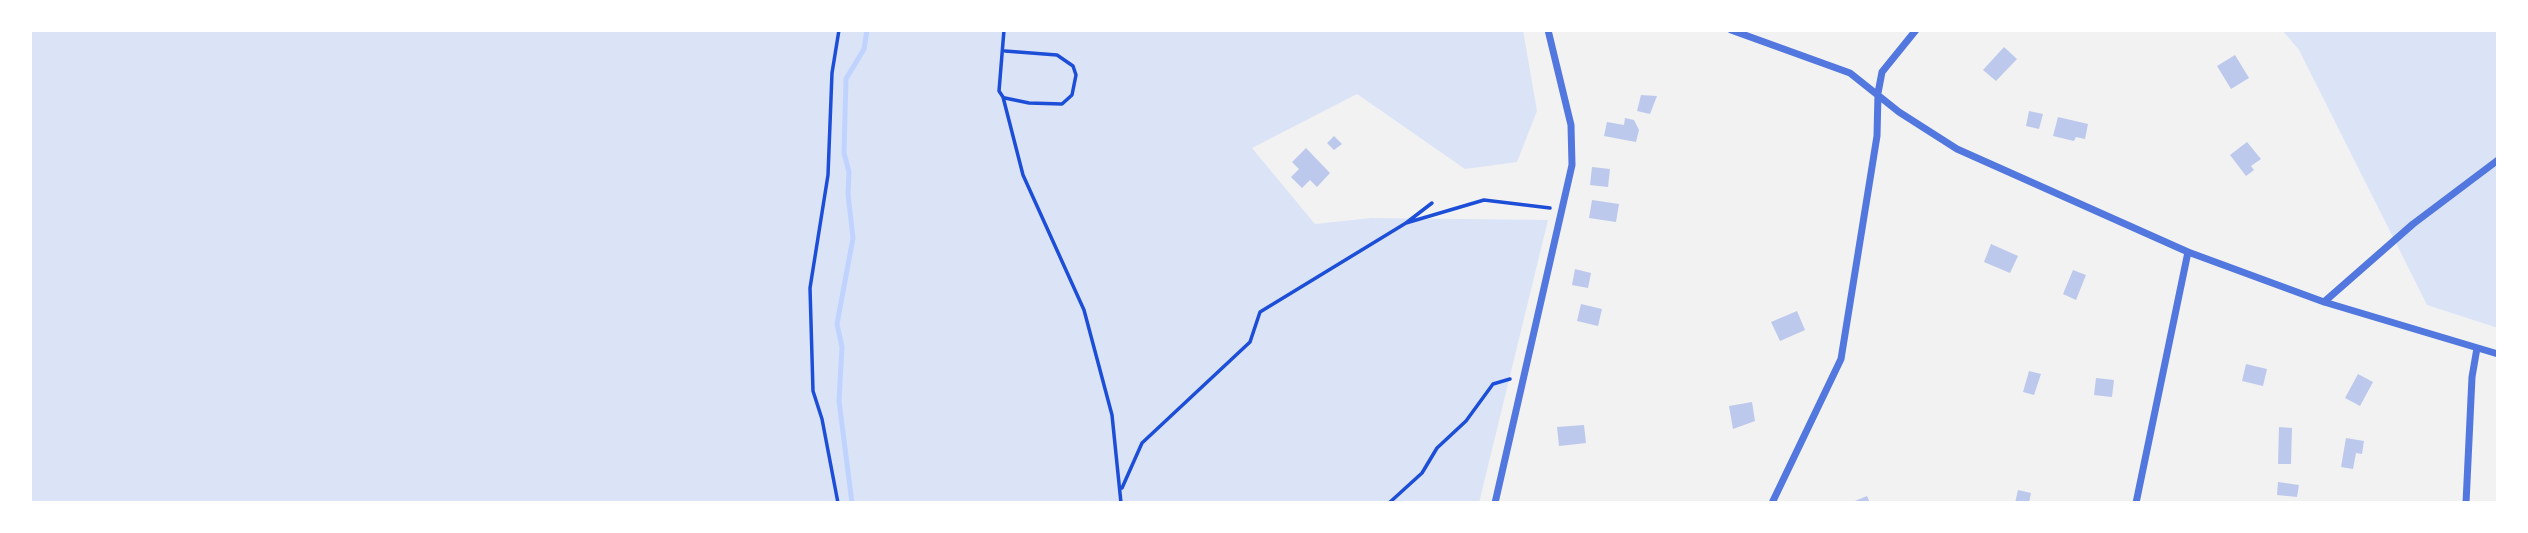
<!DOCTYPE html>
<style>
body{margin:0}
#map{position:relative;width:2528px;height:533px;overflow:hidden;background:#f2f2f2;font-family:"Archivo Narrow",sans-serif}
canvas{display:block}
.frame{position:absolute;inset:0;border:32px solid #fff;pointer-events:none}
</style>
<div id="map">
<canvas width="2528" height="533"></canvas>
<div class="frame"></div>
</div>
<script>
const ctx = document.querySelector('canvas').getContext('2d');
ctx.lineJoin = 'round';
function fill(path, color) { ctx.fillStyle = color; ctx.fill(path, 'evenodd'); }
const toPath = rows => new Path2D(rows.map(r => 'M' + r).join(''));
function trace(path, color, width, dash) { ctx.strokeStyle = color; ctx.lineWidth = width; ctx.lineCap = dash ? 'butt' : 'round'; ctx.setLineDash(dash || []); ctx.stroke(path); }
const green = toPath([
 [30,30,1523,30,1537,111,1517,162,1465,169,1357,94,1252,148,1315,224,1371,218,1548,220,1479,503,30,503],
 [2282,30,2498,30,2498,328,2427,305,2299,50]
]);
const stream = toPath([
 [852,503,839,401,842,347,837,324,853,238,848,194,849,172,844,153,846,79,864,49,867,30]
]);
const building = toPath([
 [2004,47,2017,59,1996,81,1983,70],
 [2235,55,2249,78,2231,89,2217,66],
 [1641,95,1657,96,1650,114,1637,111],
 [2029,111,2043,114,2039,129,2026,126],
 [2058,117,2088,124,2085,139,2076,137,2074,141,2053,136],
 [1625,118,1634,120,1639,130,1636,142,1604,136,1607,122,1624,125],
 [1334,136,1342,144,1334,150,1327,143],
 [2247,142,2261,159,2251,166,2254,170,2246,176,2230,155],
 [1306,148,1330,173,1317,187,1310,180,1302,188,1291,177,1299,169,1292,162],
 [1592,167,1610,169,1608,187,1590,185],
 [1592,200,1619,204,1616,222,1589,218],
 [1991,244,2018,256,2010,273,1984,262],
 [1575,269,1591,273,1588,288,1572,285],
 [2073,270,2086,275,2076,300,2063,294],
 [1581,304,1602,309,1598,326,1577,321],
 [1797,311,1805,330,1780,341,1771,322],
 [2246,364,2267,369,2263,386,2242,381],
 [2029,371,2041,374,2034,395,2023,392],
 [2358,374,2373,382,2360,406,2345,398],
 [2096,378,2114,380,2112,397,2094,395],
 [1752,402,1755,421,1733,429,1729,406],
 [1584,425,1586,443,1559,446,1557,427],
 [2279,427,2292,428,2291,464,2278,464],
 [2346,438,2364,441,2362,454,2356,453,2353,469,2341,467],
 [2278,482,2299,485,2297,497,2277,495],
 [2018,490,2031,493,2029,503,2015,503],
 [1867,496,1870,503,1850,503]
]);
const path = toPath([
 [1004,30,999,91,1003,97,1023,175,1084,310,1112,415,1121,503],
 [1005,51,1057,55,1073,66,1076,75,1072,95,1062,104,1029,103,1005,98],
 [1432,203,1406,223,1484,200,1550,208],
 [1122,488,1142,443,1250,342,1260,312,1406,223],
 [838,503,822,419,813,391,810,288,828,175,832,73,839,30],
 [1389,503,1422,473,1437,448,1466,421,1493,384,1510,379]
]);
const minor = toPath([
 [1731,30,1850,73,1899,112,1957,149,2188,252,2324,302,2498,354],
 [2324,302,2413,224,2498,160],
 [1495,503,1572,165,1571,125,1548,30],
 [1772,503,1841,359,1877,136,1878,93,1882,72,1916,30],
 [2136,503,2188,252],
 [2466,503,2472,377,2477,348]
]);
fill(green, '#dbe4f7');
trace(stream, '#bfd3fe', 5);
fill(building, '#bdc9ec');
trace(path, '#1d4ed8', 3.5);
trace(minor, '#5277de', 7);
</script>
